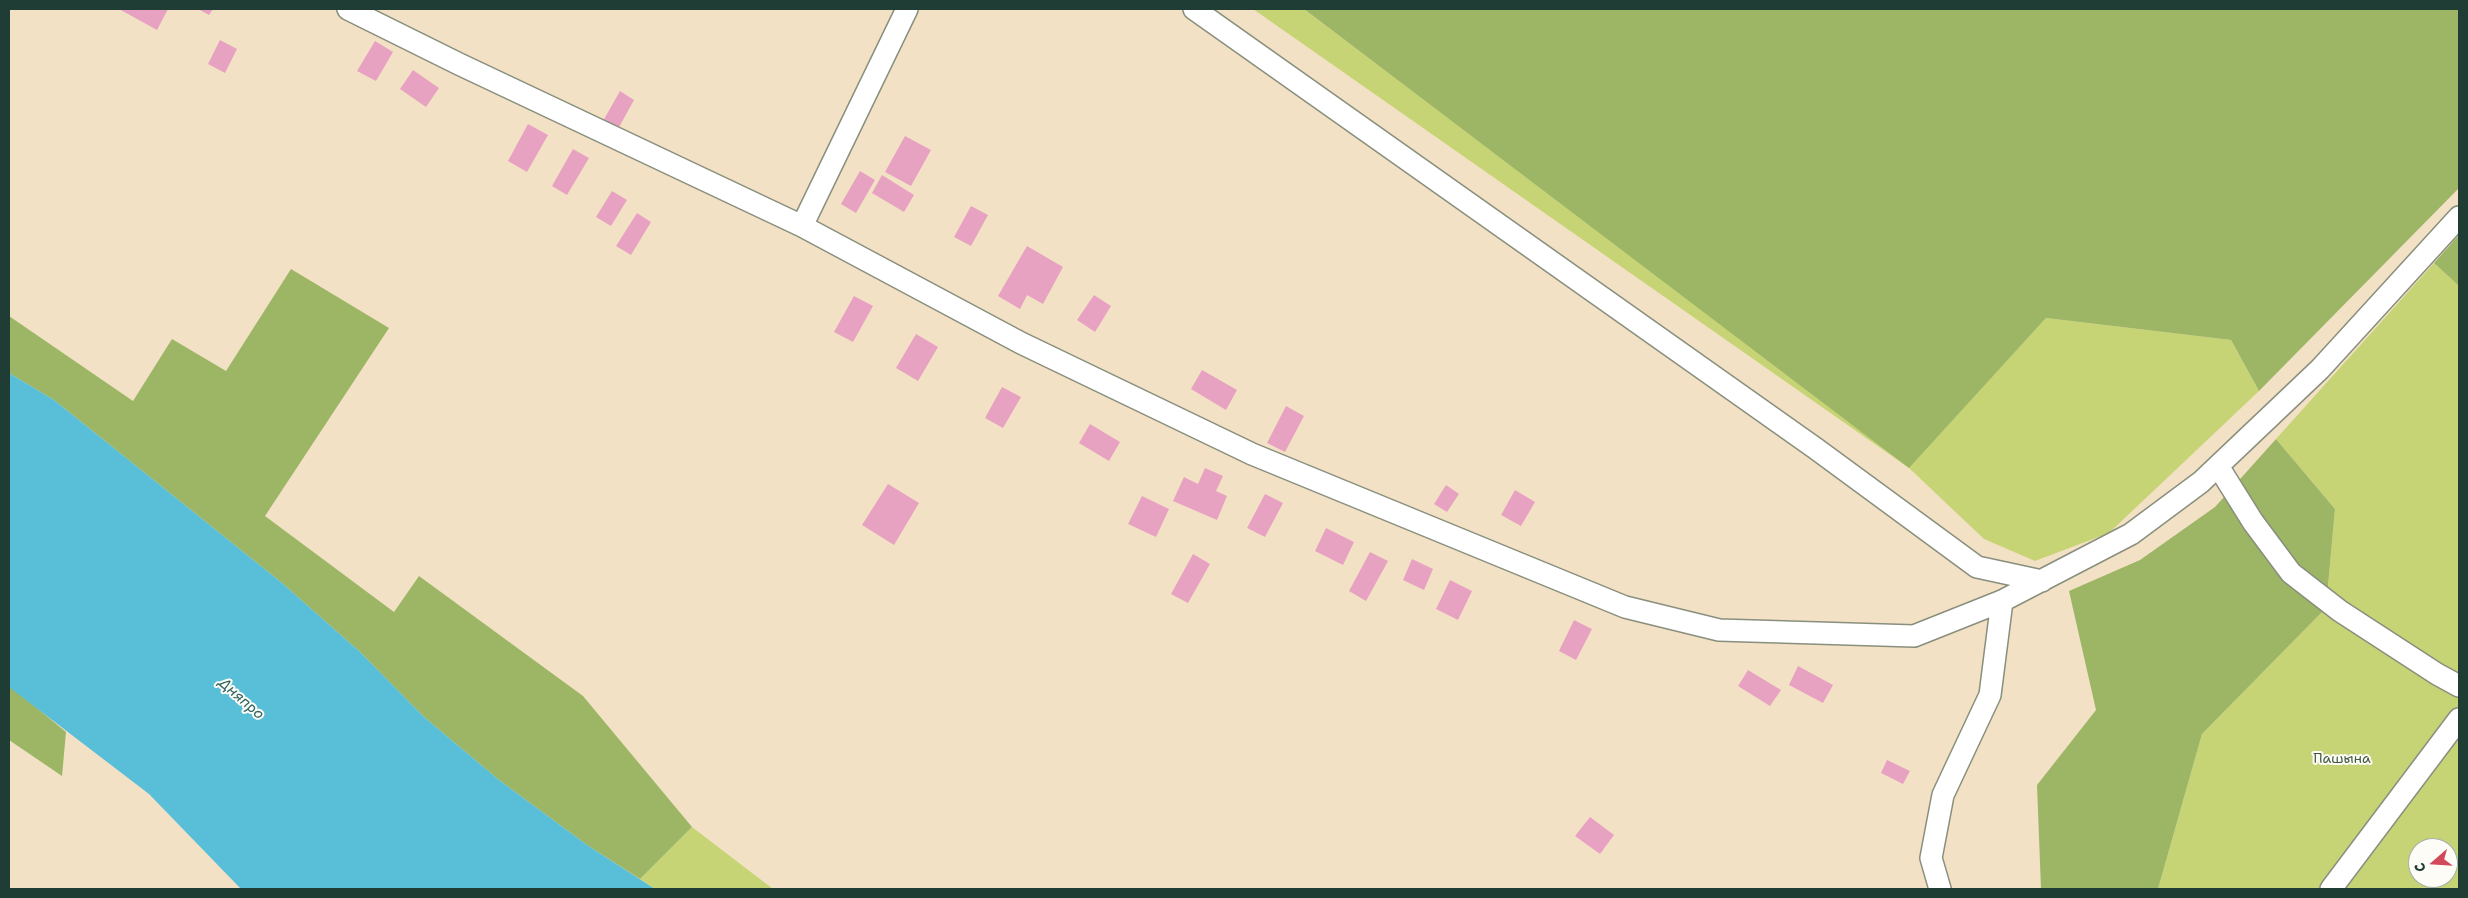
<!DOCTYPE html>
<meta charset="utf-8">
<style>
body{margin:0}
#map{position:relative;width:2468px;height:898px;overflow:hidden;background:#f3e1c6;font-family:"Shantell Sans",sans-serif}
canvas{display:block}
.frame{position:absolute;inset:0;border:10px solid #1f3d34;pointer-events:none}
.north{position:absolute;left:2408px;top:838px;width:50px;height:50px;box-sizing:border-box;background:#fdfcf7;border:1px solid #a4b0a9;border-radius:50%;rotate:251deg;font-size:14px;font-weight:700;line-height:20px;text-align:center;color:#1f3d34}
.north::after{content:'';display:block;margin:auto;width:18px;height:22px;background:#d1495b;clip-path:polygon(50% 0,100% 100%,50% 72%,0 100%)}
</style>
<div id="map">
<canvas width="2468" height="898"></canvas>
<div class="frame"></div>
<div class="north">С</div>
</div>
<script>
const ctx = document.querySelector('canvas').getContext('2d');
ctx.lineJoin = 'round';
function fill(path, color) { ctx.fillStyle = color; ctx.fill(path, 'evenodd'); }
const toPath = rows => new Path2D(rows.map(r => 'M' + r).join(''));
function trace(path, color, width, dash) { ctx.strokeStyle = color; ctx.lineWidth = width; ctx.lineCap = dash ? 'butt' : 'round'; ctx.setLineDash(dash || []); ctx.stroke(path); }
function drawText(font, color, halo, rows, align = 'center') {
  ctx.font = font + ' "Shantell Sans",sans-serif'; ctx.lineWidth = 4; ctx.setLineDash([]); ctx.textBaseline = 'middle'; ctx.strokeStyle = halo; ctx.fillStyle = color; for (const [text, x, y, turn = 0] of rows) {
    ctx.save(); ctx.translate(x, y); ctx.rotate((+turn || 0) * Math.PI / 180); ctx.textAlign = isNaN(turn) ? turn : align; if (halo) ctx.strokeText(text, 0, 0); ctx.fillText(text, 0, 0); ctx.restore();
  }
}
const green = toPath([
 [1253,9,1304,9,1909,467,2046,318,2231,340,2259,391,2109,533,2035,561,1984,539,1909,468],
 [2434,263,2459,286,2459,889,2158,889,2202,734,2326,608,2335,509,2276,439],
 [2418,848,2448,848,2448,878,2418,878],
 [692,827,773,889,655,889,640,879]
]);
const forest = toPath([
 [1304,9,2459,9,2459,188,2259,391,2231,340,2046,318,1909,468],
 [2459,235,2459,286,2434,263],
 [291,269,389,328,265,516,394,612,419,576,583,696,692,827,640,879,587,845,499,780,424,717,360,652,282,583,54,400,9,373,9,316,133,401,172,339,226,371],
 [2276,439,2335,509,2326,608,2202,734,2158,889,2041,889,2037,785,2096,710,2069,591,2140,560,2215,507],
 [9,685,66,732,62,776,9,740]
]);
const water = toPath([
 [9,373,54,400,282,583,360,652,424,717,499,780,587,845,655,889,241,889,149,794,9,687]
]);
const building = toPath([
 [119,9,168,9,157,30],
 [198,9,213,9,209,15],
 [220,40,237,49,225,73,208,64],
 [375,41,393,52,376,81,357,71],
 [413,70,439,88,426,107,400,89],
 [620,91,634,100,618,129,603,121],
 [528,124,548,135,527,172,508,161],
 [905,136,931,150,911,186,885,172],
 [573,149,589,158,567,195,552,186],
 [860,171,875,180,856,213,841,204],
 [882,175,914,195,904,212,872,193],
 [612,191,627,200,611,226,596,217],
 [971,206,988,215,971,246,954,237],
 [637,213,651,222,631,255,616,246],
 [1027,246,1063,267,1043,304,1027,295,1020,309,998,296],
 [1094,295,1111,306,1095,332,1077,320],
 [854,296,873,306,853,342,834,332],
 [916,334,938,347,918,381,896,368],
 [1202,370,1237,390,1226,410,1191,389],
 [1002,387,1021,397,1003,428,985,418],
 [1286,406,1304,416,1285,452,1267,443],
 [1090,424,1120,442,1109,461,1079,443],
 [1205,468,1223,476,1216,491,1227,496,1217,520,1173,501,1184,477,1198,484],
 [888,484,919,503,894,545,862,525],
 [1446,485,1459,494,1447,512,1434,504],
 [1515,490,1535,502,1521,526,1501,515],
 [1265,494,1283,503,1265,537,1247,528],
 [1142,496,1169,509,1156,537,1128,524],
 [1326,528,1354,542,1343,565,1315,551],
 [1370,552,1388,561,1366,601,1349,591],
 [1193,554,1210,564,1188,603,1171,594],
 [1412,559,1433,569,1424,590,1403,580],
 [1450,580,1472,591,1458,620,1436,609],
 [1574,620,1592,629,1576,660,1559,651],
 [1798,666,1833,685,1823,703,1789,685],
 [1748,670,1781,690,1770,706,1738,686],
 [1887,760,1910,771,1903,784,1881,773],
 [1590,817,1614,835,1600,854,1575,836]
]);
const minor = toPath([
 [348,9,459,64,802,226,1021,343,1252,454,1625,607,1719,630,1914,636,2002,601,2131,534,2201,482,2320,369,2459,217],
 [1194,9,1815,448,1977,567,2042,581],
 [802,226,907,9],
 [2218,466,2253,522,2291,573,2340,611,2437,674,2459,686],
 [1940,889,1931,858,1943,795,1990,695,2002,601],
 [2331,889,2459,719]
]);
const parkNames = [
 ["Пашына",2342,759]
];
const waterNames = [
 ["Дняпро",241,699,41]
];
fill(green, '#c7d475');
fill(forest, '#9db666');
fill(water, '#59bed7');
fill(building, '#e8a2c1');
trace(minor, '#898f7d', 24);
trace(minor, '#fff', 21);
drawText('14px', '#415b41', '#fdfcf7', parkNames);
drawText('italic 15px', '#306465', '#fdfcf7', waterNames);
</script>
